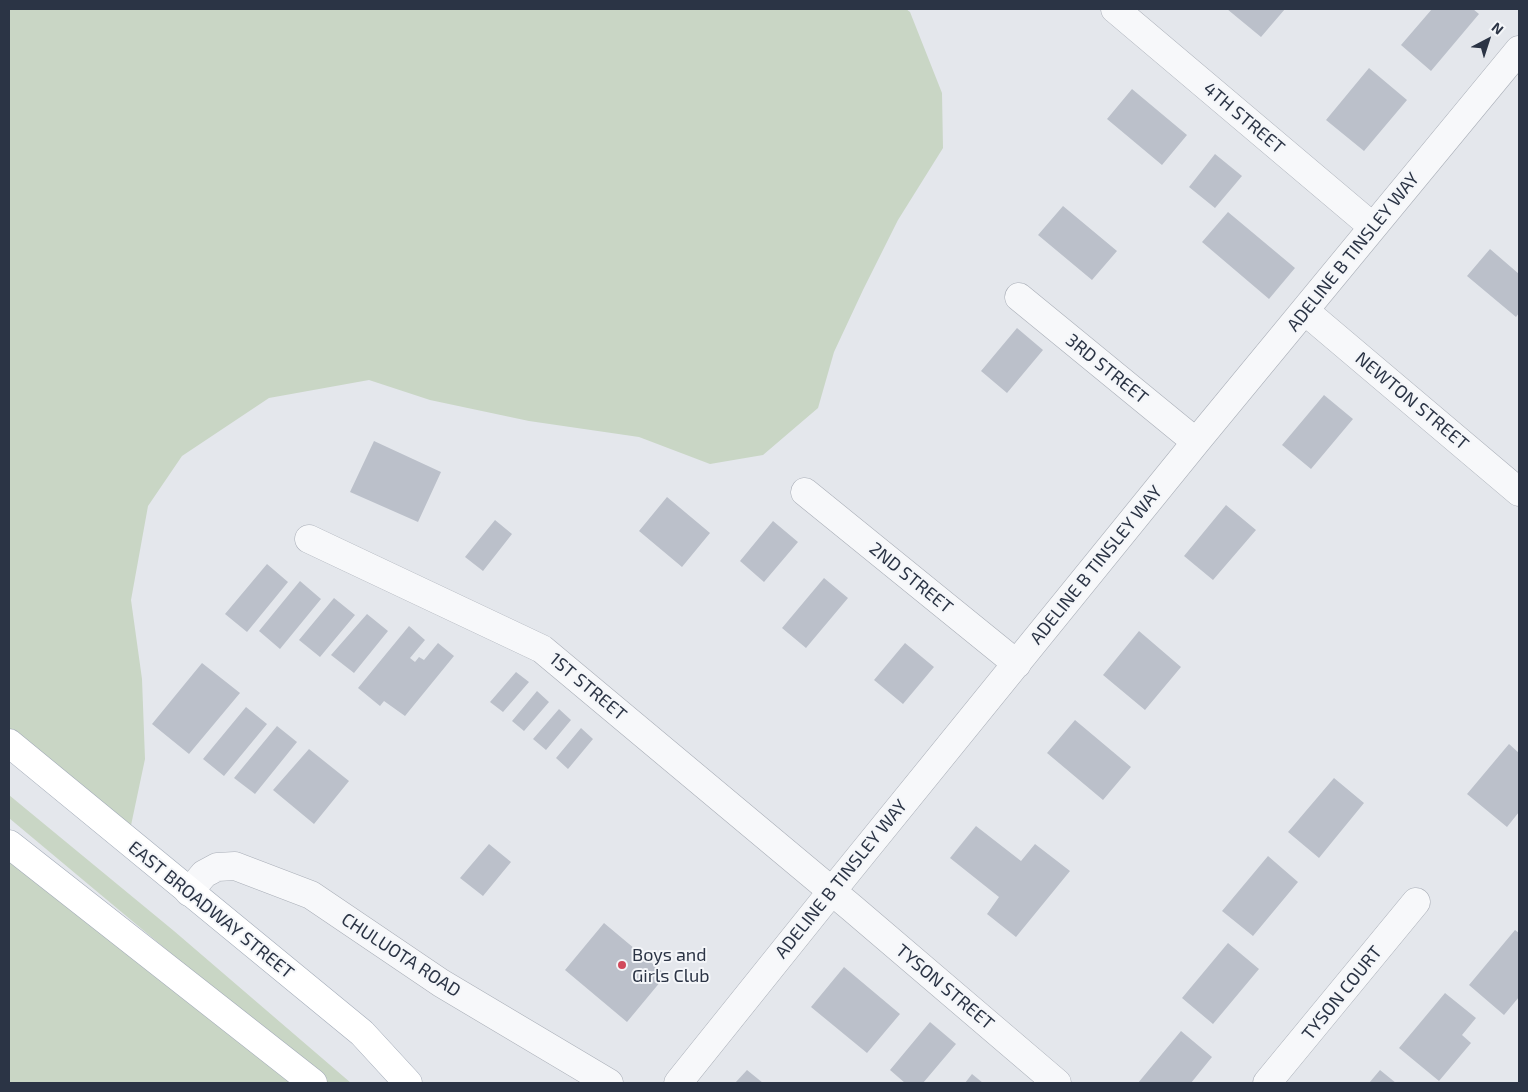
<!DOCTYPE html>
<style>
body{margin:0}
#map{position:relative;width:1528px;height:1092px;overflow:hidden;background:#e4e7ec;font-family:"Exo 2",sans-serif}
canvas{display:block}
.frame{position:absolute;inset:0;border:10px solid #2b3445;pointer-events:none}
.north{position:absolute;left:1463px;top:15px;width:50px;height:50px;-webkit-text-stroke:4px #f4f6f9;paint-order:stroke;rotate:40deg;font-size:14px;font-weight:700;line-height:20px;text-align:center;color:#2b3445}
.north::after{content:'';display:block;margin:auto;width:18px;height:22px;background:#2b3445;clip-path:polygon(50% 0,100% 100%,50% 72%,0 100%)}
</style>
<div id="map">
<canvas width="1528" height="1092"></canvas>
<div class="frame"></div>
<div class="north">N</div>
</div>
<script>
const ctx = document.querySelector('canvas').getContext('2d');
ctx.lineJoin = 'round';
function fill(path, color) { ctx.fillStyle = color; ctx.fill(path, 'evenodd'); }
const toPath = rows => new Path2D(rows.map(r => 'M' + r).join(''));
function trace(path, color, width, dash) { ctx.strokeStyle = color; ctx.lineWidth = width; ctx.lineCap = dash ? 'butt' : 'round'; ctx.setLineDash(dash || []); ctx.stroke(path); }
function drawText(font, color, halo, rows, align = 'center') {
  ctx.font = font + ' "Exo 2",sans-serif'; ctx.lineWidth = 4; ctx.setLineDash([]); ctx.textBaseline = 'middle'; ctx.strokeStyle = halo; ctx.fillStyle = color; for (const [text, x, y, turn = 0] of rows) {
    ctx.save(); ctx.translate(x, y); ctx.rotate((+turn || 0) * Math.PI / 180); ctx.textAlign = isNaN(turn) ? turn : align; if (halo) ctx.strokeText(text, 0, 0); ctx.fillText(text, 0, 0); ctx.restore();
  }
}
const green = toPath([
 [9,9,906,9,910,12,942,93,943,148,898,220,863,290,834,352,818,408,763,455,710,464,639,437,529,421,430,400,369,380,269,398,182,456,148,506,131,600,142,679,145,759,126,849,9,752],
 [9,795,174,931,351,1083,326,1083,9,818],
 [9,836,304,1083,9,1083]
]);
const building = toPath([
 [1227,9,1285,9,1261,37],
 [1432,9,1473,9,1479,14,1431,71,1401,45],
 [1369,68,1407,100,1364,151,1326,120],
 [1132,89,1187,135,1162,165,1107,119],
 [1215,154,1242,176,1215,208,1189,187],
 [1063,206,1117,251,1092,280,1038,235],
 [1228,212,1295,268,1269,299,1202,242],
 [1490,249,1519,274,1519,313,1516,317,1467,276],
 [1017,328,1043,350,1007,393,981,371],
 [1324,395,1353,419,1311,469,1282,445],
 [374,441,441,472,418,522,350,492],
 [667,497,710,533,682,567,639,531],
 [1226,505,1256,530,1213,580,1184,556],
 [495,520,512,534,483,571,465,557],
 [773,521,798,542,764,582,740,561],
 [267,564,288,582,247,632,225,614],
 [824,578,848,598,806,648,782,628],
 [300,581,321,599,280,649,259,631],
 [334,598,355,615,320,657,299,640],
 [367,614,388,631,354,673,331,655],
 [409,626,425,640,410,658,415,662,419,657,424,660,438,643,454,656,405,716,384,701,380,706,358,688],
 [1139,631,1181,667,1145,710,1103,675],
 [905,643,934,667,903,704,874,680],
 [202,663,240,693,189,754,152,724],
 [516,672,529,682,503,712,490,702],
 [537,691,549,702,524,731,512,721],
 [246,707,267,724,224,776,203,759],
 [559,709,571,720,546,750,533,739],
 [1075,720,1131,767,1103,800,1047,753],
 [277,726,297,742,255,794,234,778],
 [581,728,593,739,568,769,556,758],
 [1509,744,1519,753,1519,812,1507,827,1467,794],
 [309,749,349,781,314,824,273,790],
 [1334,778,1364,803,1319,858,1288,832],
 [976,826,1021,861,1035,844,1070,871,1016,937,987,914,999,897,950,858],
 [489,844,511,862,483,896,460,878],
 [1268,856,1298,882,1253,936,1222,911],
 [604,923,666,975,627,1022,565,970],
 [1515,930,1519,933,1519,997,1504,1015,1469,985],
 [1228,943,1259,969,1213,1024,1182,998],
 [844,967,900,1014,867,1053,811,1007],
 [1445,993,1476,1018,1462,1035,1471,1043,1439,1081,1399,1048],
 [930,1022,956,1044,923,1083,905,1083,890,1070],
 [1181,1031,1212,1057,1191,1083,1138,1083],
 [747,1070,763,1083,735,1083],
 [1380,1070,1396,1083,1369,1083],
 [972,1074,983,1083,965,1083]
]);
const minor = toPath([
 [1115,9,1373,227],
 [1019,297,1196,442],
 [1305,311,1519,492],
 [805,492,1017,664],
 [309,539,542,649,852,908,1057,1083],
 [189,892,204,874,217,867,235,866,311,895,441,983,609,1083],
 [678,1083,832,891,1196,442,1519,50],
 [1267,1083,1416,902]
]);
const major = toPath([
 [9,743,362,1033,408,1083],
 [9,844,313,1083]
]);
const markers = [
 [622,965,5,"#d1495b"]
];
const streetNames = [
 ["4TH STREET",1244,118,40],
 ["ADELINE B TINSLEY WAY",1353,252,-51],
 ["3RD STREET",1107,369,39],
 ["NEWTON STREET",1412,401,40],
 ["ADELINE B TINSLEY WAY",1096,565,-51],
 ["2ND STREET",911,578,39],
 ["1ST STREET",588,687,40],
 ["ADELINE B TINSLEY WAY",841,879,-51],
 ["EAST BROADWAY STREET",211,910,39],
 ["CHULUOTA ROAD",401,955,33],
 ["TYSON STREET",945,987,40],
 ["TYSON COURT",1342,993,-51]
];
const poiNames = [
 ["Boys and",632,955],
 ["Girls Club",632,976]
];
fill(green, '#c9d6c5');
fill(building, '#bbc0ca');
trace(minor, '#a9aeb7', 29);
trace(major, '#a3abb8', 29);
trace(minor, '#f7f8fa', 28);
trace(major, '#fff', 28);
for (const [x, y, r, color] of markers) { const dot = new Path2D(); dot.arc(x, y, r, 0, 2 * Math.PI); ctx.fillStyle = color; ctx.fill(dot); trace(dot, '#f4f6f9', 2); }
drawText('18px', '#2b3445', '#f4f6f9', streetNames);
drawText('18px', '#2b3445', '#f4f6f9', poiNames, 'left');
</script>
